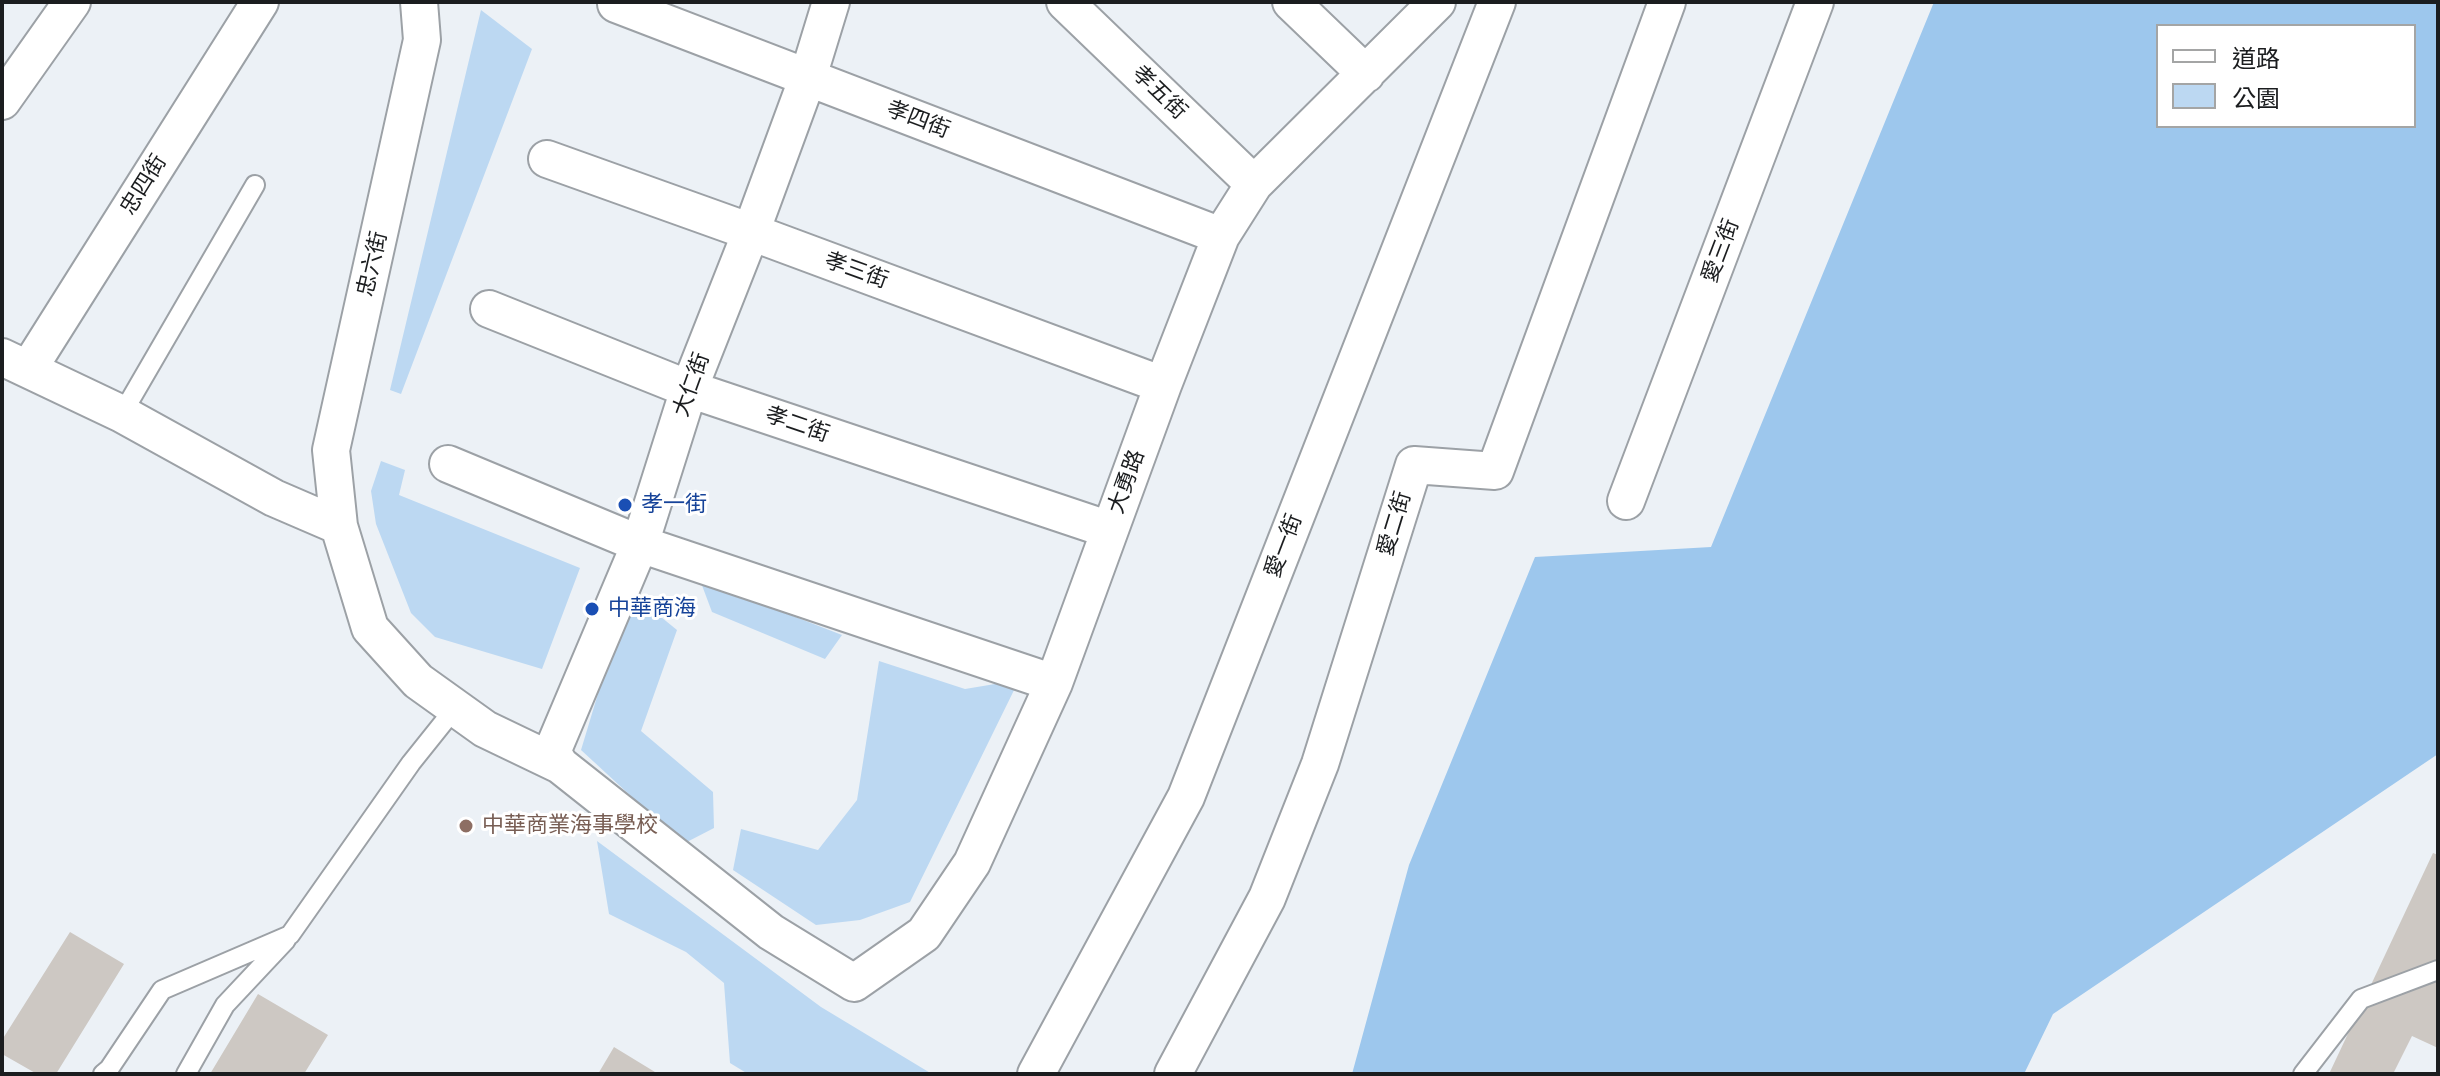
<!DOCTYPE html>
<meta charset="utf-8">
<style>
body{margin:0}
#map{position:relative;width:2440px;height:1076px;overflow:hidden;background:#ecf1f6;font-family:"Fira Sans Condensed","Noto Sans TC",sans-serif}
canvas{display:block}
.frame{position:absolute;inset:0;border:4px solid #1b1d1f;pointer-events:none}
.legend{position:absolute;left:2156px;top:24px;width:260px;height:104px;box-sizing:border-box;background:#fff;border:2px solid #a4a5a5;margin:0;padding:10px 14px;list-style:none;font-size:24px;color:#1b1d1f}
.legend li{display:flex;align-items:center;gap:16px;height:40px}
.legend b{width:40px;border:2px solid #a4a5a5}
</style>
<div id="map">
<canvas width="2440" height="1076"></canvas>
<div class="frame"></div>
<ul class="legend">
<li><b style="height:10px;background:#fff"></b>道路</li>
<li><b style="height:22px;background:#bcd8f2"></b>公園</li>
</ul>
</div>
<script>
const ctx = document.querySelector('canvas').getContext('2d');
ctx.lineJoin = 'round';
function fill(path, color) { ctx.fillStyle = color; ctx.fill(path, 'evenodd'); }
const toPath = rows => new Path2D(rows.map(r => 'M' + r).join(''));
function trace(path, color, width, dash) { ctx.strokeStyle = color; ctx.lineWidth = width; ctx.lineCap = dash ? 'butt' : 'round'; ctx.setLineDash(dash || []); ctx.stroke(path); }
function drawText(font, color, halo, rows, align = 'center') {
  ctx.font = font + ' "Fira Sans Condensed","Noto Sans TC",sans-serif'; ctx.lineWidth = 6; ctx.setLineDash([]); ctx.textBaseline = 'middle'; ctx.strokeStyle = halo; ctx.fillStyle = color; for (const [text, x, y, turn = 0] of rows) {
    ctx.save(); ctx.translate(x, y); ctx.rotate((+turn || 0) * Math.PI / 180); ctx.textAlign = isNaN(turn) ? turn : align; if (halo) ctx.strokeText(text, 0, 0); ctx.fillText(text, 0, 0); ctx.restore();
  }
}
const green = toPath([
 [481,10,532,49,401,394,390,390],
 [381,461,405,470,399,495,580,568,542,669,435,637,411,613,376,524,371,491],
 [700,580,842,635,825,659,712,612],
 [629,591,677,630,641,731,713,792,714,828,683,844,581,750],
 [879,661,965,689,1019,680,910,902,860,920,816,925,733,870,741,829,818,850,857,800],
 [597,841,821,1007,932,1074,748,1074,730,1063,724,983,686,952,609,914]
]);
const forest = toPath([
 [1934,2,2438,2,2438,754,2053,1014,2024,1074,1352,1074,1409,865,1535,557,1711,547],
 [2158,26,2414,26,2414,126,2158,126]
]);
const building = toPath([
 [2433,853,2438,855,2438,1048,2412,1036,2393,1074,2329,1074],
 [70,932,124,964,56,1074,37,1074,2,1054,2,1040],
 [258,994,328,1035,304,1074,210,1074],
 [614,1047,655,1072,654,1074,598,1074]
]);
const lane = toPath([
 [122,414,255,185],
 [103,1074,109,1069,162,990,290,935,411,763,455,708],
 [186,1074,225,1005,286,940],
 [2303,1074,2361,999,2438,970]
]);
const street = toPath([
 [419,2,422,40,331,450,339,526,370,628,418,681,485,729,560,765,771,932,854,983,924,934,972,863,1054,683,1163,385,1221,236,1254,184,1437,2],
 [1065,2,1254,184],
 [1291,2,1366,74],
 [616,4,1221,236],
 [2,101,72,2],
 [547,159,751,232,1163,385],
 [489,309,689,389,1110,530],
 [2,357,122,414,274,498,339,526],
 [29,368,260,2],
 [448,464,640,544,1054,683],
 [1626,501,1815,2],
 [560,765,552,752,640,544,689,389,751,232,808,77,831,2],
 [1036,1074,1186,797,1497,2],
 [1173,1074,1267,898,1320,764,1414,465,1495,471,1667,2]
]);
const markers = [
 [625,505,8,"#1a4fb4"],
 [592,609,8,"#1a4fb4"],
 [466,826,8,"#8d6e63"]
];
const streetNames = [
 ["孝五街",1159,93,44],
 ["孝四街",918,120,21],
 ["忠四街",144,185,-58],
 ["愛三街",1721,251,-69],
 ["忠六街",373,264,-77],
 ["孝三街",856,271,20],
 ["大仁街",692,385,-70],
 ["孝二街",797,425,19],
 ["大勇路",1127,482,-70],
 ["愛二街",1395,524,-73],
 ["愛一街",1284,546,-69]
];
const transitNames = [
 ["孝一街",641,505],
 ["中華商海",608,609]
];
const educationNames = [
 ["中華商業海事學校",482,826]
];
fill(green, '#bcd8f2');
fill(forest, '#9dc7ed');
fill(building, '#cdc8c3');
trace(lane, '#9ca1a6', 22);
trace(street, '#9ca1a6', 40);
trace(lane, '#fff', 18);
trace(street, '#fff', 36);
for (const [x, y, r, color] of markers) { const dot = new Path2D(); dot.arc(x, y, r, 0, 2 * Math.PI); ctx.fillStyle = color; ctx.fill(dot); trace(dot, '#fff', 3); }
drawText('22px', '#1b1d1f', '#fff', streetNames);
drawText('22px', '#164399', '#fff', transitNames, 'left');
drawText('22px', '#785e54', '#fff', educationNames, 'left');
</script>
